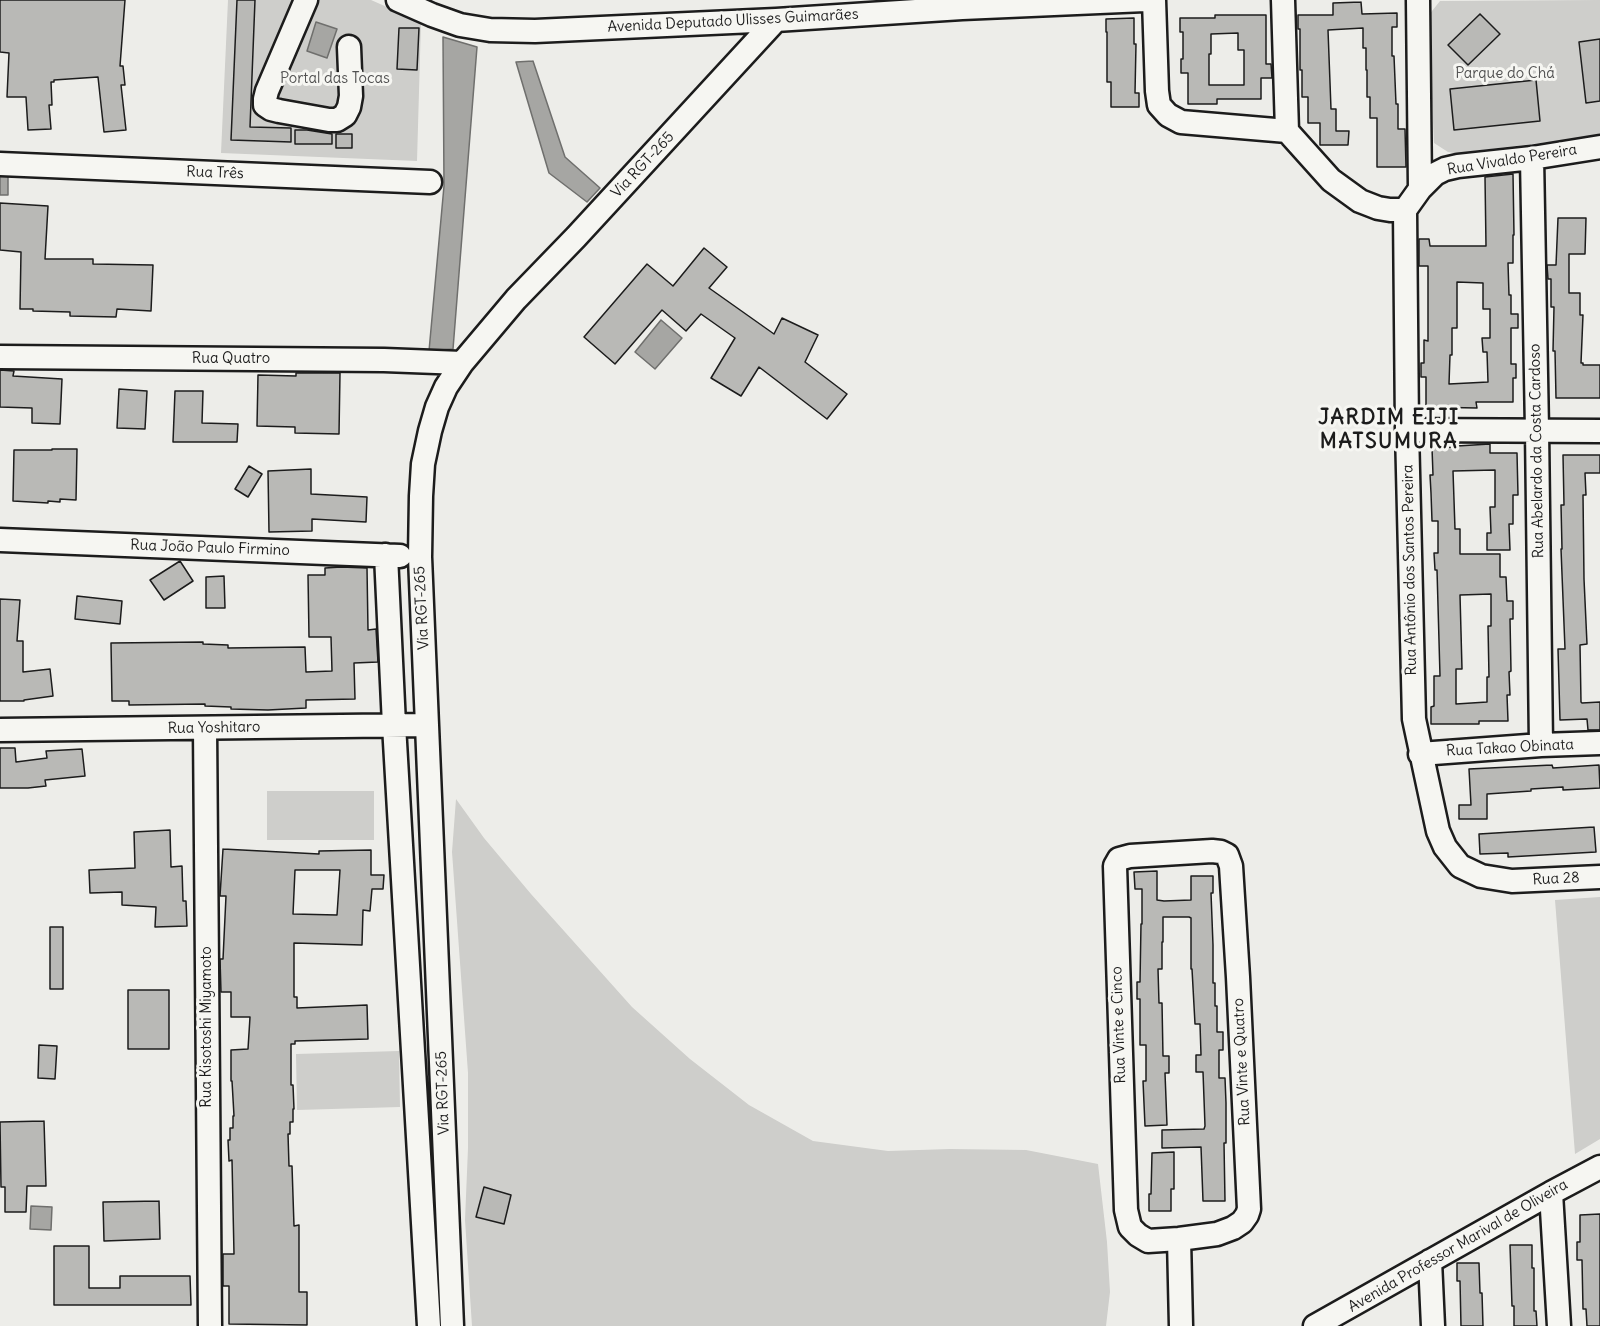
<!DOCTYPE html>
<meta charset="utf-8">
<style>
body{margin:0}
canvas{display:block;background:#edede9}
</style>
<canvas width="1600" height="1326"></canvas>
<script>
const ctx = document.querySelector('canvas').getContext('2d');
ctx.lineJoin = 'round';
function fill(path, color) { ctx.fillStyle = color; ctx.fill(path, 'evenodd'); }
const toPath = rows => new Path2D(rows.map(r => 'M' + r).join(''));
function trace(path, color, width, dash) { ctx.strokeStyle = color; ctx.lineWidth = width; ctx.lineCap = dash ? 'butt' : 'round'; ctx.setLineDash(dash || []); ctx.stroke(path); }
function drawText(font, color, halo, rows, align = 'center') {
  ctx.font = font + ' Delius,sans-serif'; ctx.lineWidth = 6; ctx.setLineDash([]); ctx.textBaseline = 'middle'; ctx.strokeStyle = halo; ctx.fillStyle = color; for (const [text, x, y, turn = 0] of rows) {
    ctx.save(); ctx.translate(x, y); ctx.rotate((+turn || 0) * Math.PI / 180); ctx.textAlign = isNaN(turn) ? turn : align; if (halo) ctx.strokeText(text, 0, 0); ctx.fillText(text, 0, 0); ctx.restore();
  }
}
const green = toPath([
 [228,0,371,0,421,22,417,161,221,153],
 [1600,0,1600,136,1482,150,1460,154,1448,152,1434,143,1428,16,1440,1],
 [267,791,374,791,374,840,267,840],
 [456,799,484,838,531,894,632,1007,690,1059,749,1105,813,1141,888,1151,950,1149,1026,1150,1098,1164,1107,1242,1110,1292,1106,1326,472,1326,465,1220,468,1148,468,1073,452,852],
 [1600,897,1600,1139,1575,1154,1555,900],
 [399,1051,400,1107,297,1110,296,1054]
]);
const water = toPath([
 [316,22,337,29,327,58,307,51,316,22],
 [443,37,477,47,453,349,429,351,444,186,443,37],
 [533,61,565,157,600,188,587,202,549,173,516,62,533,61],
 [0,175,8,175,8,195,0,195,0,175],
 [661,320,682,338,655,369,635,352,661,320],
 [31,1206,52,1207,51,1230,30,1229,31,1206]
]);
const building = toPath([
 [0,0,125,0,120,66,123,66,125,85,121,85,126,130,104,132,98,77,54,80,54,82,51,82,52,105,49,105,51,129,28,130,26,97,7,97,9,53,0,52,0,0],
 [237,0,255,0,250,127,291,128,291,142,231,140,237,0],
 [1361,2,1362,14,1397,13,1397,27,1392,27,1392,56,1394,56,1396,104,1398,104,1398,129,1405,129,1406,167,1377,167,1377,118,1370,118,1370,97,1367,97,1367,70,1366,70,1366,48,1363,48,1363,28,1328,30,1331,109,1336,109,1336,131,1349,131,1348,145,1320,145,1320,123,1308,123,1308,97,1302,97,1302,70,1300,70,1300,29,1298,29,1298,15,1333,15,1333,3,1361,2],
 [1480,14,1500,34,1468,65,1448,45,1480,14],
 [1215,15,1266,15,1266,64,1271,64,1272,78,1261,78,1261,99,1217,99,1217,104,1188,104,1188,73,1181,73,1181,59,1183,59,1183,32,1180,32,1180,18,1215,18,1215,15],
 [1238,33,1238,50,1244,50,1244,85,1209,85,1209,54,1211,54,1211,34,1238,33],
 [1134,18,1134,44,1136,44,1135,93,1139,93,1139,107,1111,107,1111,82,1107,82,1107,32,1106,32,1106,19,1134,18],
 [399,28,419,28,417,70,397,69,399,28],
 [1600,39,1600,101,1586,103,1579,42,1600,39],
 [1536,80,1540,121,1454,130,1450,89,1536,80],
 [295,130,307,130,332,134,332,144,295,144,295,130],
 [336,134,352,134,352,148,336,148,336,134],
 [1513,174,1514,235,1513,235,1513,263,1508,263,1509,295,1511,295,1511,314,1518,314,1518,328,1511,328,1511,364,1516,364,1516,378,1513,378,1513,402,1476,402,1477,408,1426,407,1426,377,1421,377,1421,363,1424,363,1424,340,1428,341,1428,266,1419,266,1419,239,1429,239,1430,246,1486,246,1485,177,1513,174],
 [1457,282,1483,283,1483,309,1490,309,1490,338,1482,338,1483,352,1487,352,1488,382,1449,384,1450,355,1452,355,1452,328,1457,328,1457,282],
 [0,203,48,206,45,259,93,259,93,264,153,265,151,311,117,309,116,317,70,316,70,312,33,311,33,309,20,309,21,252,0,250,0,203],
 [1558,218,1586,218,1585,254,1569,254,1569,293,1580,293,1580,315,1583,315,1581,363,1583,363,1583,365,1600,365,1600,398,1556,398,1555,351,1553,351,1554,307,1551,307,1551,279,1548,279,1547,265,1556,265,1558,218],
 [704,248,727,267,709,288,774,334,782,318,818,335,805,362,847,394,827,419,759,367,741,396,711,378,735,338,701,314,686,331,662,310,615,364,584,337,647,264,673,286,704,248],
 [0,370,14,371,13,376,62,379,60,424,32,423,32,408,0,407,0,370],
 [296,373,340,373,339,434,295,433,295,427,257,426,258,375,296,376,296,373],
 [119,389,147,391,145,429,117,428,119,389],
 [175,391,203,391,202,423,238,424,237,442,173,442,175,391],
 [1490,444,1490,453,1517,453,1518,495,1513,495,1513,524,1509,524,1510,550,1487,550,1487,533,1491,533,1490,507,1495,507,1495,470,1453,471,1455,529,1460,529,1460,554,1500,554,1500,577,1506,577,1507,601,1513,601,1513,619,1510,619,1511,671,1509,672,1510,695,1507,695,1508,721,1479,721,1479,724,1431,724,1431,707,1434,706,1434,676,1440,676,1437,570,1435,570,1434,553,1438,553,1438,521,1432,521,1431,493,1430,475,1433,475,1432,448,1457,447,1457,446,1490,444],
 [1491,594,1491,626,1488,626,1489,677,1487,677,1487,702,1456,704,1456,669,1462,669,1460,595,1491,594],
 [52,449,77,449,76,500,60,499,60,502,48,501,48,503,13,501,14,450,52,450,52,449],
 [1563,455,1600,455,1600,473,1585,473,1586,495,1583,495,1584,579,1587,644,1580,645,1581,702,1582,703,1600,702,1600,730,1588,730,1587,719,1560,720,1558,649,1565,649,1561,549,1562,549,1561,505,1564,505,1563,455],
 [249,466,262,474,248,497,235,489,249,466],
 [311,469,311,494,367,497,366,522,312,519,312,531,269,532,268,471,311,469],
 [180,561,193,581,164,600,150,580,180,561],
 [341,567,367,568,368,630,376,629,378,662,354,663,355,699,306,700,306,708,268,710,231,709,231,707,205,706,205,704,129,705,129,701,112,701,111,643,203,642,203,644,228,645,228,648,305,647,306,672,332,671,331,637,309,637,308,575,325,575,325,568,341,567],
 [224,576,225,608,206,608,206,577,224,576],
 [77,596,122,601,120,624,75,619,77,596],
 [0,599,20,600,17,641,23,641,23,672,50,669,53,696,24,700,24,701,0,701,0,599],
 [0,748,15,748,16,762,47,758,46,751,82,749,85,776,45,780,46,786,28,788,0,788,0,748],
 [1552,765,1553,768,1599,765,1600,788,1563,790,1563,787,1531,789,1531,791,1487,794,1487,819,1459,819,1459,805,1471,805,1469,769,1552,765],
 [1594,827,1596,852,1508,857,1508,853,1480,854,1479,834,1594,827],
 [170,830,171,867,182,866,183,901,186,901,187,926,155,927,156,907,122,905,122,892,90,893,89,870,135,868,134,832,170,830],
 [223,849,319,854,319,851,371,850,371,875,384,875,383,889,372,889,370,911,363,910,362,945,294,943,294,997,297,997,297,1008,367,1005,368,1039,295,1041,295,1044,291,1044,291,1085,293,1085,294,1109,293,1109,293,1122,290,1122,290,1134,288,1134,289,1166,292,1166,294,1226,299,1225,299,1292,307,1292,307,1325,229,1324,229,1286,223,1286,223,1254,234,1254,232,1160,229,1161,228,1140,230,1140,230,1128,233,1128,233,1116,234,1116,232,1081,231,1081,231,1050,248,1049,250,1017,231,1017,231,992,221,992,220,959,223,959,226,896,220,896,223,849],
 [295,870,340,870,337,915,293,914,295,870],
 [1157,871,1157,900,1164,901,1191,900,1191,876,1213,876,1213,893,1211,893,1213,945,1213,983,1215,983,1215,1006,1217,1006,1217,1032,1223,1032,1223,1050,1219,1050,1219,1078,1225,1078,1226,1103,1226,1143,1224,1143,1225,1201,1203,1201,1201,1147,1162,1148,1162,1130,1204,1129,1205,1126,1203,1072,1196,1072,1196,1055,1201,1055,1200,1024,1195,1024,1192,969,1191,969,1191,918,1189,917,1163,917,1163,942,1162,942,1162,969,1158,969,1159,1003,1162,1003,1163,1056,1169,1056,1169,1073,1165,1073,1167,1125,1145,1126,1143,1081,1146,1081,1146,1045,1140,1045,1140,999,1137,999,1137,982,1140,982,1141,924,1142,924,1142,889,1135,889,1134,872,1157,871],
 [50,927,63,927,63,989,50,989,50,927],
 [128,990,169,990,169,1049,128,1049,128,990],
 [39,1045,57,1046,55,1079,38,1078,39,1045],
 [44,1121,46,1186,27,1186,26,1212,5,1212,5,1187,1,1187,0,1122,44,1121],
 [1174,1152,1174,1189,1171,1189,1171,1211,1149,1211,1149,1194,1151,1194,1152,1153,1174,1152],
 [484,1187,511,1195,504,1224,476,1217,484,1187],
 [159,1201,160,1239,104,1241,103,1202,159,1201],
 [1600,1214,1600,1326,1587,1326,1586,1309,1583,1309,1582,1260,1577,1260,1577,1242,1580,1242,1580,1215,1600,1214],
 [1510,1245,1532,1245,1532,1268,1534,1268,1534,1311,1536,1311,1537,1326,1514,1326,1514,1306,1512,1306,1510,1245],
 [54,1246,89,1246,89,1288,120,1288,120,1276,190,1276,191,1305,54,1305,54,1246],
 [1457,1263,1479,1263,1480,1293,1482,1293,1483,1326,1461,1326,1460,1281,1457,1281,1457,1263]
]);
const minor = toPath([
 [306,0,267,91,265,99,265,105,271,109,279,111,329,120,337,120,345,115,349,107,351,96,349,47],
 [398,0,432,15,460,25,490,30,535,31,776,20,962,8,1145,0],
 [1154,0,1157,91,1159,105,1168,115,1181,122,1287,131,1331,180,1360,201,1378,208,1390,210,1405,210],
 [1283,0,1287,131],
 [1418,0,1420,189],
 [1532,158,1537,430,1541,745],
 [0,164,430,182],
 [1405,210,1407,430,1414,719,1438,831,1445,847,1460,866,1481,876,1512,881,1600,877],
 [1405,210,1420,189,1435,174,1445,169,1458,166,1532,158,1600,147],
 [0,357,384,360,462,363],
 [1407,430,1600,431],
 [0,540,400,556],
 [386,555,394,725,429,1326],
 [205,728,210,1326],
 [0,730,427,725],
 [1420,754,1541,745,1600,743],
 [1212,851,1221,852,1227,855,1231,866,1238,977,1249,1209,1247,1215,1242,1222,1233,1228,1217,1234,1179,1239,1148,1241,1138,1235,1130,1227,1126,1210,1115,866,1119,859,1130,856,1212,851],
 [1551,1193,1559,1326],
 [1179,1239,1181,1326],
 [1430,1261,1433,1326],
 [452,1326,420,557,421,496,423,464,430,431,437,407,446,387,462,363,516,299,576,237,776,20],
 [1315,1326,1551,1193,1600,1167]
]);
const streetNames = [
 ["Avenida Deputado Ulisses Guimarães",733,21,-3],
 ["Rua Vivaldo Pereira",1512,160,-9],
 ["Via RGT-265",643,165,-47],
 ["Rua Três",215,173,2],
 ["Rua Quatro",231,359],
 ["Rua Abelardo da Costa Cardoso",1537,451,-91],
 ["Rua João Paulo Firmino",210,548,2],
 ["Rua Antônio dos Santos Pereira",1410,570,-91],
 ["Via RGT-265",422,608,-93],
 ["Rua Yoshitaro",214,728,-1],
 ["Rua Takao Obinata",1510,748,-3],
 ["Rua 28",1556,879,-3],
 ["Rua Vinte e Cinco",1119,1025,-92],
 ["Rua Kisotoshi Miyamoto",207,1027,-90],
 ["Rua Vinte e Quatro",1242,1062,-93],
 ["Via RGT-265",443,1093,-92],
 ["Avenida Professor Marival de Oliveira",1458,1246,-30]
];
const parkNames = [
 ["Parque do Chá",1505,74],
 ["Portal das Tocas",335,79]
];
const districtNames = [
 ["JARDIM EIJI",1389,418],
 ["MATSUMURA",1389,442]
];
fill(green, '#cececb');
fill(water, '#a6a6a3');
trace(water, '#6f6f6d', 1.5);
fill(building, '#b9b9b6');
trace(building, '#1c1c1c', 1.5);
trace(minor, '#1c1c1c', 27);
trace(minor, '#f6f6f2', 22);
drawText('15px', '#1c1c1c', '#f6f6f2', streetNames);
drawText('15px', '#515151', '#f6f6f2', parkNames);
ctx.letterSpacing = '1.5px';
drawText('bold 21px', '#1c1c1c', '#f6f6f2', districtNames);
ctx.letterSpacing = '0px';
</script>
